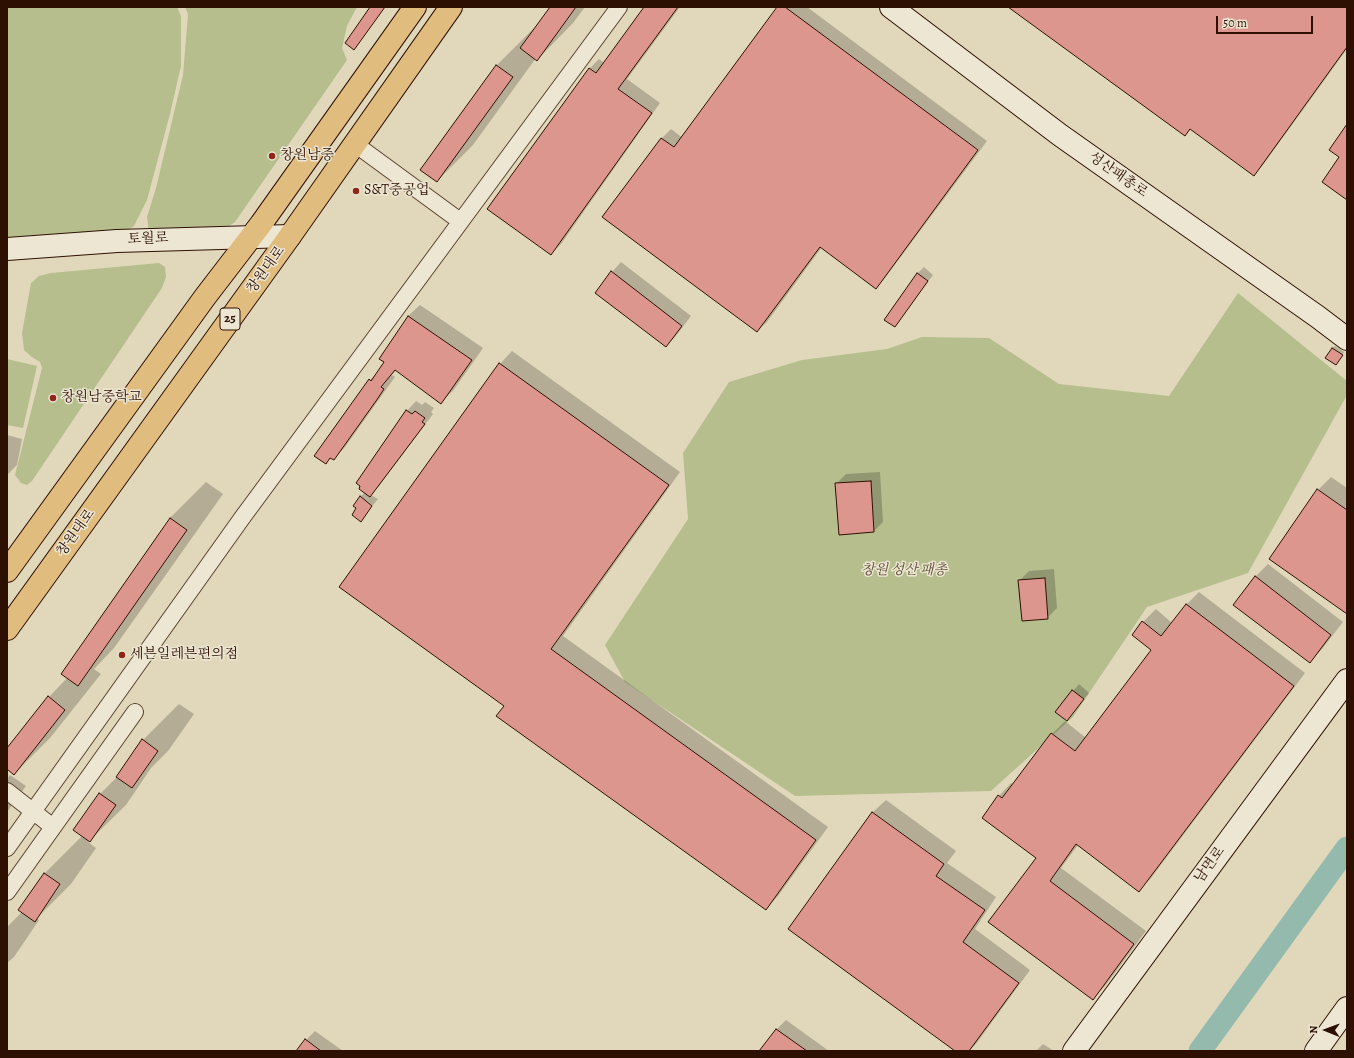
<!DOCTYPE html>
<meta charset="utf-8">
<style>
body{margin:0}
#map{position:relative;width:1354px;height:1058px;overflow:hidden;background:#e1d8bb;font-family:Alegreya,serif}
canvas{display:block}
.frame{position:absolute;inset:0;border:8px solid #2e1003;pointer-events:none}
.north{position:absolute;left:1306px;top:1010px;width:40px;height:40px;-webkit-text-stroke:3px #ece6d3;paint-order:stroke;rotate:271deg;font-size:11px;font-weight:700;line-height:16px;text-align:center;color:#2e1003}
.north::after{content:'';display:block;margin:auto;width:14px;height:18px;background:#2e1003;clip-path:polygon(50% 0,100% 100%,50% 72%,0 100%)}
.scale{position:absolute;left:1216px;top:16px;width:97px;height:18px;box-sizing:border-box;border:2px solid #2e1003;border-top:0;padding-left:5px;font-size:12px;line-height:14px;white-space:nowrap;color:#2e1003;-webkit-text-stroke:3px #ece6d3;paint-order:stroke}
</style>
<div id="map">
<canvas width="1354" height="1058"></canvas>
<div class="frame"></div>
<div class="north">N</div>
<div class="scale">50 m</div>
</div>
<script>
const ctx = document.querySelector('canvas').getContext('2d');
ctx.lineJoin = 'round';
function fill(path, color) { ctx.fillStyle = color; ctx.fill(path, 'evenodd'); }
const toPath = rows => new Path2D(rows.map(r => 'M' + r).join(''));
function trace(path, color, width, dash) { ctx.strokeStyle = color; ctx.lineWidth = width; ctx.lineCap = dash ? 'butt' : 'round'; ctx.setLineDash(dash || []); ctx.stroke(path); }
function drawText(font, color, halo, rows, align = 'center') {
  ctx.font = font + ' Alegreya,"Noto Serif KR",serif'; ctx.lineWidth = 3; ctx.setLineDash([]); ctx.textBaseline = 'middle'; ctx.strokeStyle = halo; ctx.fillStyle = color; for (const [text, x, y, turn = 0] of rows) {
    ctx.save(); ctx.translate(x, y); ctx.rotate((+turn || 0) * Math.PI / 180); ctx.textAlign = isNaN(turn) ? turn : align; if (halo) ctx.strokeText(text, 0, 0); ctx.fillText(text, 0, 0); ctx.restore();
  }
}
const green = toPath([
 [7,7,177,7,181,16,181,66,170,114,147,200,134,226,119,236,7,240],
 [185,7,357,7,347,26,342,48,347,60,235,222,220,232,149,232,147,217,156,188,183,75,188,14],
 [159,263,165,267,166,277,162,288,32,481,27,485,21,483,15,475,42,368,40,362,32,357,24,350,22,333,31,283,39,276,51,273],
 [1238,293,1347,381,1347,395,1248,573,1147,607,1073,717,991,791,795,796,625,682,605,645,688,519,683,453,729,382,802,360,887,349,922,337,989,338,1059,384,1169,396],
 [7,359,37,366,23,428,7,425]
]);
const shadow = toPath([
 [551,7,585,7,573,23,537,60,536,58,473,145,437,181,422,170,497,65,533,29,534,30],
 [644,7,680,7,627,79,660,103,561,244,551,254,488,208,590,68,599,59,604,63],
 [779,7,807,7,987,141,885,278,876,287,822,247,767,322,757,331,604,217,662,138,671,129,683,138],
 [1010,7,1347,7,1347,49,1263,165,1254,175,1191,129,1185,135],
 [621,262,691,316,675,337,666,346,596,292,612,272],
 [924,267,933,275,900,320,894,326,886,319,918,273],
 [420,305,483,348,453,391,441,402,396,370,392,375,395,377,345,447,334,459,331,457,326,463,370,380,380,370,385,362,408,316],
 [1335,346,1344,352,1338,361,1332,348],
 [512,351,680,472,563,636,828,827,778,896,766,909,505,706,500,364],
 [416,401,422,405,425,402,434,408,431,412,433,414,379,486,371,495,378,499,361,520,358,508,360,497,365,492,407,411],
 [7,435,22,439,17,465,8,474],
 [880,472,883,522,874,531,836,484,846,474],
 [1331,477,1347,488,1347,613,1270,559,1318,490],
 [206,482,223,494,114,648,94,669,101,674,50,738,14,774,7,768,7,750,49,697,68,677,170,518],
 [1268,564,1343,622,1322,649,1310,662,1255,577],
 [1054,569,1057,608,1047,618,1019,581,1029,571],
 [1199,592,1305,673,1151,878,1139,890,1078,845,1061,868,1146,931,1105,986,1093,998,1037,857,999,796,1011,783,1014,785,1052,734,1065,721,1086,738,1153,649,1133,634,1143,622,1156,609,1172,623,1186,605],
 [1079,684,1089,693,1067,720,1056,712],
 [179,704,194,714,168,751,151,768,126,805,88,842,96,848,71,884,37,918,39,920,14,957,7,963,7,927,22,912,19,910,45,873,82,836,100,794,117,777,143,740],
 [10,775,26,786,7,812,7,779],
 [886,800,956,851,947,863,996,897,975,929,1030,970,976,1044,969,1051,957,1051,789,929,873,812],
 [786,1020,829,1051,760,1051,777,1029],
 [315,1031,343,1051,298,1051,306,1040],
 [1043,1044,1054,1051,1036,1051]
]);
const river = toPath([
 [1200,1051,1347,848]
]);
const building = toPath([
 [370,7,385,7,354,50,345,43,370,7],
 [550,7,576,7,537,61,520,48,550,7],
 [644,7,678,7,618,89,652,113,551,255,487,209,589,68,596,73,644,7],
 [777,7,785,7,978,150,876,289,820,247,757,332,602,217,661,138,674,147,777,7],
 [1008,7,1347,7,1347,47,1254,176,1190,129,1185,136,1008,7],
 [496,65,513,77,437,182,420,170,496,65],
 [1347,124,1347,200,1322,182,1339,157,1329,150,1347,124],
 [611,271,682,326,666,347,595,293,611,271],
 [917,273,928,281,895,327,884,320,917,273],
 [408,316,472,360,441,404,395,370,381,387,384,389,376,401,334,460,330,458,326,464,314,456,369,379,371,381,384,362,379,359,408,316],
 [1332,348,1343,355,1336,365,1325,358,1332,348],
 [499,363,669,485,551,649,816,840,766,910,496,716,504,706,339,587,499,363],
 [406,410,412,414,415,411,425,418,422,422,425,424,370,497,359,489,360,486,356,483,406,410],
 [871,481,874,532,839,535,835,483,871,481],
 [1317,489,1347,510,1347,614,1269,559,1317,489],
 [360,496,372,506,361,522,352,515,356,508,353,506,360,496],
 [170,518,187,530,78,686,61,674,170,518],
 [1255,576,1331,635,1310,663,1233,605,1255,576],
 [1045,578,1048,619,1022,621,1018,580,1045,578],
 [1186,604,1294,686,1139,892,1076,844,1050,881,1134,944,1093,1000,988,922,1036,858,982,818,998,795,1002,798,1051,733,1075,751,1151,650,1132,635,1142,621,1161,636,1186,604],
 [1072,690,1084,699,1067,721,1055,712,1072,690],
 [48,696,65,710,14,775,7,769,7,748,48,696],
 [142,739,158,751,132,788,116,777,142,739],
 [99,793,116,805,90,842,73,830,99,793],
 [872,812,944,864,936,876,985,910,963,942,1019,983,969,1051,955,1051,788,929,872,812],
 [44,873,60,884,35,922,18,910,44,873],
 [776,1029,807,1051,759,1051,776,1029],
 [305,1039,321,1051,296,1051,305,1039]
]);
const street = toPath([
 [355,144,460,221],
 [7,791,53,827],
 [7,848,242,518,619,7],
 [7,892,135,712]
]);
const secondary = toPath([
 [891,7,1060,135,1318,317,1347,339],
 [7,249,117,241,290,236],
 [1074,1051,1347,680],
 [1316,1051,1347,1008]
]);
const primary = toPath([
 [7,571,205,297,261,224,415,7],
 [7,629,290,236,451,7]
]);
const markers = [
 [272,156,4,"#8f2418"],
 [356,191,4,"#8f2418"],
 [53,398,4,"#8f2418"],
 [122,655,4,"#8f2418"]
];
const shields = [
 [230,319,20]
];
const shieldNames = [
 ["25",230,319]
];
const poiNames = [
 ["창원남중",280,156],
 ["S&T중공업",364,191],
 ["창원남중학교",61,398],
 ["세븐일레븐편의점",130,655]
];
const streetNames = [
 ["성산패총로",1118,175,35],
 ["토월로",148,239,-2],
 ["창원대로",266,270,-54],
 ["창원대로",76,533,-54],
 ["남면로",1210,865,-54]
];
const parkNames = [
 ["창원 성산 패총",904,571]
];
fill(green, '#b6be8e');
fill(shadow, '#0003');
trace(river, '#94baae', 23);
fill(building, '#dd968e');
trace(building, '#2e1003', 1);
trace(street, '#5b4231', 18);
trace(secondary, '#2e1003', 24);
trace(primary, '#2e1003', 24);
trace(street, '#ece6d3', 16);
trace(secondary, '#ece6d3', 22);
trace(primary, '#e0bc7e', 22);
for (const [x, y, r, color] of markers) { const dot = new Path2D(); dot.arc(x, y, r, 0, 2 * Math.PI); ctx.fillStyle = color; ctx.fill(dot); trace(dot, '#ece6d3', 1.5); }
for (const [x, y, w] of shields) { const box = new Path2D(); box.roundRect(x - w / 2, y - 11, w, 22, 3); ctx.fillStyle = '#ece6d3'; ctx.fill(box); trace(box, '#2e1003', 1); }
drawText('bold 13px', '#2e1003', null, shieldNames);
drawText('14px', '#2e1003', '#ece6d3', poiNames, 'left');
drawText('14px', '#2e1003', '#ece6d3', streetNames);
drawText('italic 14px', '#5e4d34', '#ece6d3', parkNames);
</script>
